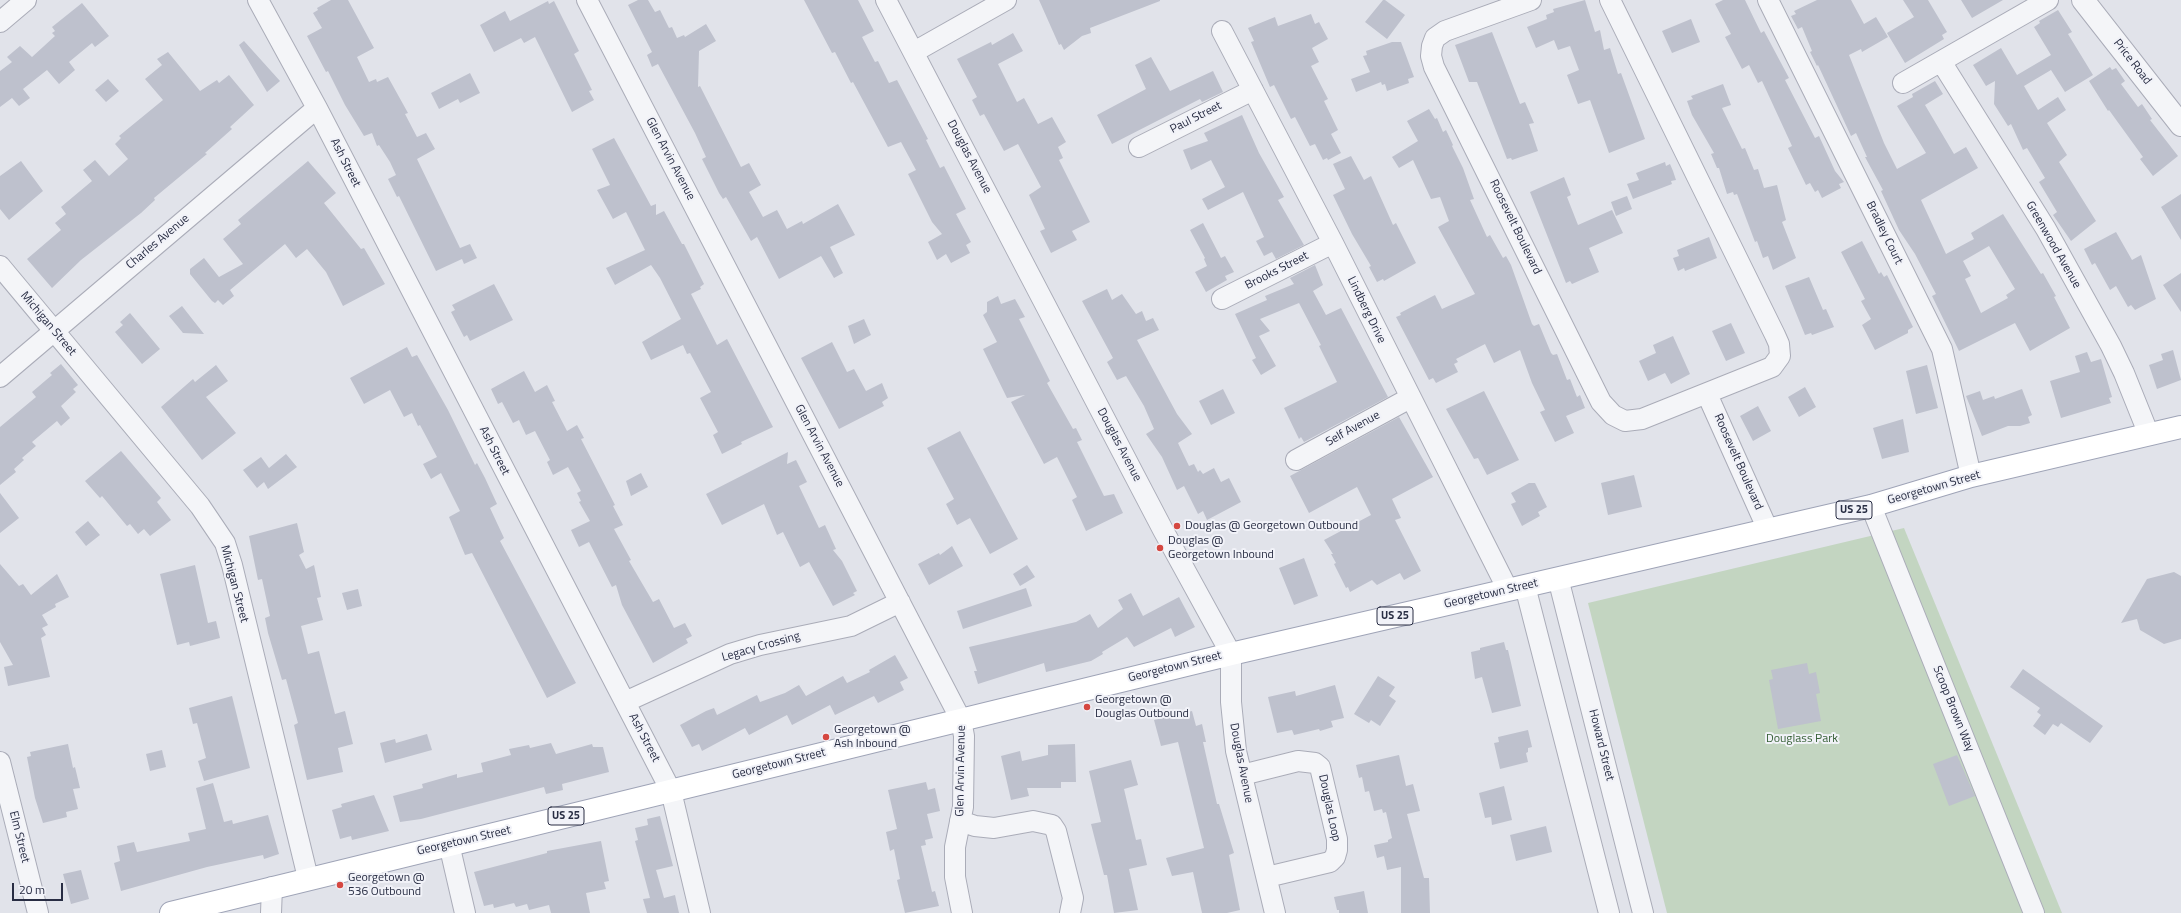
<!DOCTYPE html>
<style>
body{margin:0}
#map{position:relative;width:2181px;height:913px;overflow:hidden;background:#e1e3ea;font-family:"Titillium Web",sans-serif}
canvas{display:block}
.scale{position:absolute;left:12px;top:883px;width:51px;height:18px;box-sizing:border-box;border:2px solid #282d43;border-top:0;padding-left:5px;font-size:12px;line-height:14px;white-space:nowrap;color:#282d43;-webkit-text-stroke:3px #f1f2f8;paint-order:stroke}
</style>
<div id="map">
<canvas width="2181" height="913"></canvas>
<div class="scale">20 m</div>
</div>
<script>
const ctx = document.querySelector('canvas').getContext('2d');
ctx.lineJoin = 'round';
function fill(path, color) { ctx.fillStyle = color; ctx.fill(path, 'evenodd'); }
const toPath = rows => new Path2D(rows.map(r => 'M' + r).join(''));
function trace(path, color, width, dash) { ctx.strokeStyle = color; ctx.lineWidth = width; ctx.lineCap = dash ? 'butt' : 'round'; ctx.setLineDash(dash || []); ctx.stroke(path); }
function drawText(font, color, halo, rows, align = 'center') {
  ctx.font = font + ' "Titillium Web",sans-serif'; ctx.lineWidth = 4; ctx.setLineDash([]); ctx.textBaseline = 'middle'; ctx.strokeStyle = halo; ctx.fillStyle = color; for (const [text, x, y, turn = 0] of rows) {
    ctx.save(); ctx.translate(x, y); ctx.rotate((+turn || 0) * Math.PI / 180); ctx.textAlign = isNaN(turn) ? turn : align; if (halo) ctx.strokeText(text, 0, 0); ctx.fillText(text, 0, 0); ctx.restore();
  }
}
const green = toPath([
 [1904,528,2062,913,1667,913,1588,603]
]);
const building = toPath([
 [331,0,348,0,374,48,357,57,369,82,376,79,377,82,388,77,408,113,405,114,417,137,426,133,435,149,417,159,460,248,470,244,477,258,464,264,462,259,436,271,399,196,397,197,388,179,396,175,390,162,379,145,377,146,372,133,364,136,345,105,328,71,326,72,307,36,322,28,313,13,318,10,317,8],
 [638,0,648,0,655,12,660,10,669,28,672,27,677,38,684,35,685,37,706,24,716,41,699,51,698,87,700,86,741,167,749,163,761,185,749,192,763,217,777,210,787,229,802,221,803,224,838,204,855,235,830,247,843,273,834,278,821,256,779,279,757,237,751,241,726,197,723,199,719,193,702,159,706,157,695,133,658,64,652,67,647,55,652,52,628,5],
 [804,0,858,0,874,31,862,37,875,62,878,61,889,83,897,80,928,139,926,140,940,168,944,166,966,209,956,214,971,242,966,245,970,253,951,263,946,254,937,260,928,242,942,234,932,222,908,174,916,170,901,142,888,147,853,82,851,83,835,52,832,53],
 [1039,0,1160,0,1160,1,1090,28,1091,33,1082,36,1064,50,1061,44,1059,45],
 [1383,0,1385,0,1405,15,1387,39,1365,22],
 [1585,0,1595,32,1600,30,1604,50,1610,48,1618,74,1621,73,1645,139,1609,153,1590,100,1578,104,1567,75,1579,70,1570,46,1558,50,1554,40,1536,48,1527,27,1547,19,1546,15,1554,12,1553,9],
 [1723,0,1745,0,1761,33,1764,31,1789,78,1785,80,1815,138,1819,136,1835,171,1844,182,1839,184,1841,188,1822,198,1818,190,1815,192,1810,183,1806,185,1788,148,1792,146,1762,81,1758,83,1749,65,1742,69,1725,37,1731,34,1715,4],
 [1817,0,1851,0,1864,24,1876,17,1888,37,1862,52,1861,49,1849,55,1884,143,1897,169,1926,153,1897,106,1913,97,1912,94,1935,81,1943,94,1925,105,1954,154,1966,147,1978,168,1921,200,1946,254,1974,239,1971,233,2003,214,2041,274,2043,273,2048,282,2056,296,2054,297,2070,328,2030,351,2015,323,1959,351,1932,296,1936,294,1915,254,1899,230,1881,191,1883,190,1865,157,1867,157,1856,133,1851,136,1818,65,1817,66,1810,52,1812,51,1802,27,1798,29,1791,16,1796,14,1794,11],
 [1989,246,2015,289,2006,295,2008,298,1981,313,1965,279,1971,276,1963,261],
 [1903,0,1928,0,1947,32,1942,35,1944,39,1905,63,1887,33,1914,17],
 [1961,0,2003,0,1972,18],
 [548,1,549,4,554,1,579,51,574,54,592,90,589,91,594,100,572,112,535,37,524,43,521,38,494,52,480,25,505,11,510,21],
 [82,3,109,36,95,47,92,43,69,62,75,70,59,84,47,70,23,89,30,98,19,106,12,98,0,107,0,71,12,62,7,57,20,46,32,57,55,36,52,33,55,31,52,27],
 [2058,10,2072,32,2068,34,2093,75,2065,92,2051,70,2024,86,2038,110,2058,97,2066,110,2047,123,2067,155,2059,162,2096,221,2071,241,2053,215,2057,212,2039,182,2045,178,2027,148,2023,150,2011,124,2008,126,1994,104,1995,81,1986,86,1973,65,2001,48,2017,75,2051,55,2034,27,2040,23,2039,21],
 [1311,14,1315,24,1319,22,1328,39,1312,48,1319,62,1311,66,1328,99,1324,101,1338,130,1331,134,1341,153,1328,160,1327,158,1323,160,1315,144,1310,146,1295,117,1291,119,1274,85,1270,87,1251,42,1254,41,1248,28,1275,17,1278,26],
 [1691,19,1700,42,1672,53,1662,31],
 [1492,32,1520,104,1525,102,1534,123,1529,124,1538,151,1512,160,1511,158,1507,159,1477,82,1469,82,1455,45],
 [1013,33,1023,51,998,64,1017,102,1024,98,1038,124,1052,117,1066,142,1058,147,1063,158,1059,160,1090,222,1072,231,1077,240,1051,253,1040,231,1045,229,1029,195,1041,187,1018,144,1004,151,984,114,980,116,972,100,977,97,957,59,991,42,992,45],
 [244,41,280,81,267,92,239,45],
 [1392,42,1401,42,1414,77,1408,79,1409,83,1387,91,1385,84,1382,85,1381,82,1356,92,1351,79,1370,72,1363,56,1367,55,1366,51],
 [168,52,200,91,217,80,219,83,229,75,254,105,230,127,232,129,205,153,207,154,154,198,155,200,141,213,81,260,52,288,27,259,61,230,55,223,66,214,61,207,92,181,83,170,95,160,109,176,128,159,115,144,121,138,119,136,163,100,145,79,162,65,157,59],
 [1151,57,1170,91,1213,71,1223,92,1202,102,1200,99,1112,144,1097,115,1146,89,1135,65],
 [2110,67,2112,70,2116,68,2125,81,2121,84,2138,107,2142,104,2152,119,2150,120,2178,156,2153,176,2140,159,2143,157,2109,110,2108,111,2089,81],
 [470,73,480,93,460,103,458,99,439,109,431,93],
 [108,79,119,91,106,102,95,90],
 [1723,84,1731,105,1722,108,1742,149,1745,148,1754,170,1758,169,1764,188,1777,185,1786,220,1782,222,1796,258,1773,270,1768,256,1763,258,1757,241,1755,242,1737,194,1734,195,1733,192,1727,194,1719,168,1717,168,1711,154,1714,153,1692,115,1687,101,1693,99,1691,96],
 [1429,109,1435,119,1437,118,1443,132,1446,130,1453,145,1452,146,1463,168,1474,199,1470,200,1487,237,1490,235,1503,258,1506,256,1511,265,1532,324,1534,326,1539,324,1551,353,1553,355,1557,354,1567,380,1570,379,1577,397,1580,395,1585,408,1566,416,1574,433,1555,442,1540,412,1545,410,1532,383,1520,350,1494,363,1485,344,1456,359,1458,362,1454,364,1458,372,1436,383,1433,378,1429,380,1396,317,1401,315,1400,313,1435,295,1442,309,1475,294,1438,227,1449,221,1440,197,1431,199,1413,160,1399,168,1392,157,1418,141,1407,121],
 [1242,115,1259,153,1284,197,1278,200,1304,245,1276,259,1272,252,1264,256,1256,241,1264,237,1243,192,1208,210,1202,199,1225,187,1211,160,1191,170,1183,150,1208,141,1204,133],
 [614,138,651,206,656,204,656,215,664,211,682,244,684,244,704,284,700,287,701,289,691,294,717,345,727,339,773,427,741,442,742,444,722,454,713,435,718,432,700,398,711,392,690,353,687,354,683,345,651,360,642,342,681,319,660,278,651,265,615,285,606,268,645,250,626,212,613,219,597,190,610,185,592,149],
 [1351,156,1364,180,1371,176,1393,225,1396,223,1416,263,1384,281,1383,279,1377,282,1369,267,1371,266,1352,234,1333,195,1345,189,1333,164],
 [21,161,43,191,9,220,0,209,0,176],
 [308,161,336,193,324,203,361,249,364,248,385,284,343,306,326,272,307,249,296,258,285,244,230,290,234,296,223,305,218,300,215,303,212,301,190,274,190,269,204,258,219,277,243,264,223,239,241,224,238,220],
 [1665,162,1666,166,1670,164,1673,171,1676,180,1671,181,1672,184,1633,199,1627,184,1639,180,1636,173],
 [1564,177,1571,195,1567,197,1578,225,1612,210,1623,233,1589,248,1599,272,1572,284,1570,281,1566,283,1530,192],
 [2181,194,2181,240,2161,207],
 [1627,196,1632,209,1616,216,1611,202],
 [1203,223,1221,258,1225,256,1234,272,1225,276,1227,280,1206,292,1195,272,1207,266,1204,259,1205,258,1190,230],
 [2116,232,2132,260,2141,255,2156,299,2135,310,2131,305,2128,307,2116,286,2110,290,2095,263,2092,265,2084,249],
 [1709,237,1717,258,1685,271,1684,268,1678,271,1673,258,1679,256,1677,250],
 [1862,241,1879,274,1881,272,1884,277,1887,275,1913,327,1908,330,1908,333,1875,350,1862,325,1871,319,1861,301,1865,299,1841,252],
 [1315,265,1323,285,1313,291,1326,315,1341,308,1388,397,1304,442,1301,437,1299,439,1284,408,1337,382,1319,346,1321,345,1299,303,1260,319,1270,331,1259,336,1276,366,1261,375,1252,360,1256,358,1235,314,1267,300,1265,296,1294,284,1290,278],
 [2181,273,2181,312,2163,285],
 [1809,277,1823,310,1826,309,1834,327,1812,335,1811,333,1805,335,1785,286],
 [494,284,513,320,470,341,467,335,464,337,451,312,455,310,452,305],
 [1107,289,1112,300,1122,294,1136,314,1142,311,1146,321,1153,318,1159,330,1137,340,1177,414,1192,434,1178,443,1189,466,1194,464,1198,472,1200,470,1203,474,1214,468,1221,482,1229,478,1241,502,1207,520,1203,511,1198,514,1184,486,1177,490,1162,457,1146,434,1154,429,1144,406,1126,376,1117,380,1107,362,1113,358,1082,301],
 [998,296,1001,304,1015,299,1025,317,1019,319,1050,381,1047,383,1073,429,1076,428,1082,440,1077,442,1104,496,1114,494,1123,513,1086,531,1072,500,1077,497,1057,457,1044,464,1011,402,1025,395,1007,398,983,349,997,342,983,315,987,312,987,302],
 [182,306,204,334,183,333,169,316],
 [130,313,160,349,142,364,115,332,123,325,120,322],
 [864,319,871,335,854,344,848,326],
 [1731,323,1745,353,1726,361,1712,331],
 [1673,336,1690,374,1671,384,1665,373,1648,381,1639,361,1656,353,1653,345],
 [832,342,847,372,854,369,866,391,882,383,888,398,882,402,884,406,839,429,801,358],
 [407,347,412,357,417,355,448,410,475,465,477,463,485,478,497,504,490,508,504,538,500,541,576,683,547,698,472,553,465,555,449,517,460,511,441,473,431,479,423,464,437,457,420,425,418,426,412,413,404,417,390,390,364,404,350,378],
 [2173,350,2181,380,2157,389,2149,365,2163,360,2161,354],
 [2087,352,2091,362,2101,359,2112,397,2109,398,2111,403,2061,418,2050,381,2080,372,2075,356],
 [61,364,78,385,73,389,76,392,61,406,70,418,61,426,57,421,32,442,36,446,22,458,24,460,14,469,16,472,0,485,0,427,36,397,32,392,52,375,50,373],
 [216,365,228,381,206,397,236,433,202,460,161,407,193,379,195,382],
 [1927,365,1938,408,1916,414,1906,371],
 [524,371,535,392,547,385,555,401,552,402,567,431,577,425,584,438,581,439,615,505,613,506,623,525,614,529,631,560,629,561,653,602,659,599,674,628,685,623,692,636,686,639,688,643,653,663,622,605,616,585,612,587,589,542,579,547,571,530,590,521,579,502,581,501,577,493,581,491,568,467,553,475,547,462,550,460,535,431,526,435,519,420,513,423,502,402,498,404,491,389],
 [1805,387,1816,407,1799,417,1788,397],
 [1223,389,1235,413,1211,425,1199,401],
 [2022,389,2032,415,2028,417,2030,423,2020,426,2008,426,1982,436,1966,396,1980,391,1983,400,1994,396,1995,399],
 [1484,391,1519,460,1487,475,1478,458,1474,459,1446,409],
 [1758,406,1771,431,1753,441,1740,416],
 [1399,417,1433,477,1392,499,1401,518,1395,520,1421,571,1404,580,1400,573,1377,585,1372,580,1350,592,1348,587,1346,588,1334,564,1336,563,1331,554,1333,554,1324,540,1371,515,1357,487,1309,513,1290,476],
 [1903,419,1909,452,1882,459,1873,428],
 [960,431,1018,539,990,554,970,518,957,525,946,504,954,499,927,448],
 [121,451,161,498,157,502,171,520,150,536,144,529,138,534,130,524,127,526,102,496,100,498,85,481],
 [788,452,787,464,796,460,807,482,799,486,819,528,825,525,836,549,833,550,842,561,857,591,853,593,855,595,833,606,809,562,800,567,783,532,777,535,764,504,722,525,706,494],
 [286,454,297,467,268,489,264,482,257,488,243,470,261,457,269,468],
 [641,473,648,487,631,496,626,481],
 [1634,475,1642,507,1608,515,1601,483],
 [1529,483,1535,483,1547,507,1538,512,1540,516,1522,526,1511,504,1516,502,1511,493],
 [0,493,19,518,0,533],
 [88,521,100,535,86,546,75,532],
 [297,523,304,552,299,555,306,569,314,565,321,597,317,598,323,620,301,626,308,654,319,651,335,714,345,711,353,744,338,748,343,772,307,780,294,725,298,723,286,679,282,680,268,633,265,618,270,616,262,579,258,580,249,536],
 [952,546,963,566,929,585,918,564,939,553,940,555],
 [1304,558,1318,596,1294,605,1279,568],
 [0,564,19,586,23,584,31,595,57,574,69,597,55,604,56,607,42,615,48,625,42,628,46,635,41,638,50,677,8,686,4,667,13,665,0,642],
 [195,565,208,623,216,621,220,638,190,646,189,642,177,645,160,574],
 [1027,565,1035,577,1020,586,1013,574],
 [2174,572,2181,576,2181,639,2164,644,2140,630,2137,619,2121,623,2147,579],
 [1026,588,1032,606,963,629,957,611],
 [358,589,362,606,347,610,342,593],
 [1131,593,1143,616,1179,597,1195,627,1175,637,1171,628,1134,647,1127,637,1102,652,1103,654,1091,661,1046,672,1044,663,978,684,974,671,977,671,969,647,1076,622,1090,614,1098,628,1123,609,1118,600],
 [1504,642,1506,650,1508,650,1521,706,1492,713,1482,677,1475,679,1471,652,1480,650,1480,648],
 [895,655,908,678,900,682,904,690,878,703,874,696,835,715,830,705,792,725,787,715,749,735,745,728,702,751,699,744,692,747,680,725,706,711,714,708,717,715,757,695,760,702,785,693,799,685,806,696,843,676,847,683,870,672,869,670],
 [1807,663,1809,674,1816,672,1820,693,1816,694,1821,721,1778,729,1769,680,1773,679,1771,670],
 [2023,669,2103,726,2090,743,2061,723,2058,727,2053,724,2045,735,2033,726,2041,715,2037,712,2040,708,2010,687],
 [1378,676,1395,687,1389,696,1396,701,1380,726,1371,720,1369,723,1354,714],
 [1335,685,1344,718,1331,721,1333,727,1320,731,1319,729,1294,735,1292,730,1277,733,1268,697,1295,691,1296,696],
 [232,696,250,768,204,781,198,761,206,758,197,723,193,724,189,708],
 [1192,711,1196,726,1202,724,1206,742,1203,742,1217,804,1219,804,1234,853,1229,855,1240,910,1227,913,1202,913,1193,872,1172,876,1166,858,1204,848,1178,742,1161,746,1154,720],
 [1528,730,1532,747,1528,748,1528,752,1526,753,1528,762,1500,769,1494,743,1499,742,1498,737],
 [427,734,432,750,385,763,380,743,395,739,396,743],
 [551,743,556,754,592,744,593,747,603,747,609,772,562,784,563,790,546,794,544,787,421,819,400,822,393,796,423,788,422,784,457,774,457,778,483,772,481,763,511,755,509,749,529,745,530,748],
 [68,744,73,768,75,767,80,788,73,789,78,809,66,812,67,817,43,823,35,798,27,757,31,756,30,752],
 [1075,744,1076,782,1061,782,1061,788,1027,788,1029,796,1011,800,1001,756,1020,751,1022,761,1048,755,1048,745],
 [162,750,166,767,150,771,146,754],
 [1399,755,1406,786,1413,784,1420,811,1407,814,1424,878,1429,878,1430,913,1401,913,1401,867,1387,870,1384,856,1377,858,1374,845,1388,842,1388,840,1392,838,1386,812,1383,813,1382,809,1374,811,1369,791,1365,792,1362,777,1359,778,1356,765],
 [1957,755,1975,796,1949,806,1933,764],
 [1131,760,1138,785,1124,789,1136,840,1141,839,1147,865,1129,869,1138,910,1114,913,1107,875,1104,875,1091,824,1101,822,1089,771],
 [926,782,928,790,935,788,940,811,927,814,933,838,925,840,926,845,921,846,932,892,935,891,939,906,905,913,897,880,900,879,894,849,890,851,886,832,897,829,888,790],
 [213,783,224,822,232,820,233,824,268,815,279,854,264,859,263,855,207,867,121,891,114,863,120,861,117,846,134,842,137,852,190,841,188,833,206,829,196,788],
 [1504,786,1512,820,1492,825,1491,817,1485,818,1479,793],
 [374,795,389,831,352,840,351,836,340,839,332,810,342,807,341,804],
 [660,816,673,866,656,870,664,898,675,895,679,913,647,913,643,899,650,898,635,841,638,840,635,828,648,825,647,819],
 [1546,826,1552,852,1516,861,1510,835],
 [601,841,609,881,604,882,606,889,586,893,590,913,551,913,549,905,529,910,527,904,516,907,514,903,494,908,493,904,484,906,474,872,547,853,547,851],
 [81,870,89,899,71,904,63,874],
 [1364,891,1368,913,1339,913,1339,910,1337,910,1334,897]
]);
const minor = toPath([
 [258,0,317,108,671,791,700,913],
 [587,0,961,720,964,736,963,807,955,847,955,877,962,913],
 [886,0,1163,530,1231,654,1231,702,1236,751,1275,913],
 [1531,0,1445,31,1435,38,1432,46,1431,56,1434,67,1601,402,1613,415,1625,421,1642,419,1772,367,1780,356,1779,344,1775,335,1610,0],
 [1768,0,1942,349,1971,476],
 [0,22,26,0],
 [1222,31,1333,243,1508,590],
 [914,52,1006,0],
 [1942,63,2046,229,2111,346,2124,373,2149,435],
 [1903,83,2048,0],
 [1139,147,1253,90],
 [0,266,200,506,225,543,232,565,308,878],
 [1222,299,1333,243],
 [0,377,317,108],
 [1707,394,1768,530],
 [1296,460,1410,398],
 [1871,506,2034,913],
 [1558,578,1643,913],
 [1525,586,1609,913],
 [625,702,730,654,760,645,851,626,900,602],
 [0,762,38,913],
 [1242,775,1298,761,1315,763,1320,767,1337,839,1337,850,1335,857,1330,862,1267,877],
 [960,821,975,826,994,828,1033,821,1052,825,1056,831,1073,898,1070,913],
 [449,844,465,913],
 [271,913,272,887]
]);
const tertiary = toPath([
 [2083,0,2181,125]
]);
const primary = toPath([
 [171,913,1231,654,1871,506,1971,476,2181,427]
]);
const markers = [
 [1177,526,4,"#d54740"],
 [1160,548,4,"#d54740"],
 [1087,707,4,"#d54740"],
 [826,737,4,"#d54740"],
 [340,885,4,"#d54740"]
];
const shields = [
 [1854,510,36],
 [1395,616,36],
 [566,816,36]
];
const shieldNames = [
 ["US 25",1854,510],
 ["US 25",1395,616],
 ["US 25",566,816]
];
const streetNames = [
 ["Price Road",2132,62,52],
 ["Paul Street",1196,118,-27],
 ["Douglas Avenue",969,157,62],
 ["Glen Arvin Avenue",670,159,62],
 ["Ash Street",345,163,63],
 ["Roosevelt Boulevard",1515,227,64],
 ["Bradley Court",1884,233,64],
 ["Charles Avenue",158,242,-40],
 ["Greenwood Avenue",2053,245,60],
 ["Brooks Street",1277,271,-27],
 ["Lindberg Drive",1366,310,64],
 ["Michigan Street",48,324,50],
 ["Self Avenue",1353,429,-29],
 ["Douglas Avenue",1119,445,62],
 ["Glen Arvin Avenue",819,446,62],
 ["Ash Street",494,451,63],
 ["Roosevelt Boulevard",1738,462,66],
 ["Georgetown Street",1934,488,-16],
 ["Michigan Street",234,584,75],
 ["Georgetown Street",1491,594,-13],
 ["Legacy Crossing",761,647,-16],
 ["Georgetown Street",1175,667,-14],
 ["Scoop Brown Way",1953,709,68],
 ["Ash Street",644,738,62],
 ["Howard Street",1601,745,76],
 ["Douglas Avenue",1241,763,79],
 ["Georgetown Street",779,764,-14],
 ["Glen Arvin Avenue",961,771,-89],
 ["Douglas Loop",1329,808,78],
 ["Elm Street",19,837,76],
 ["Georgetown Street",464,841,-13]
];
const poiNames = [
 ["Douglas @ Georgetown Outbound",1185,526],
 ["Douglas @",1168,541],
 ["Georgetown Inbound",1168,555],
 ["Georgetown @",1095,700],
 ["Douglas Outbound",1095,714],
 ["Georgetown @",834,730],
 ["Ash Inbound",834,744],
 ["Georgetown @",348,878],
 ["536 Outbound",348,892]
];
const parkNames = [
 ["Douglass Park",1802,739]
];
fill(green, '#c3d5c1');
fill(building, '#bec1cd');
trace(minor, '#aaacb8', 22);
trace(tertiary, '#aaacb8', 24);
trace(primary, '#9fa4b7', 24);
trace(minor, '#f4f5f8', 20);
trace(tertiary, '#f4f5f8', 22);
trace(primary, '#fff', 22);
for (const [x, y, r, color] of markers) { const dot = new Path2D(); dot.arc(x, y, r, 0, 2 * Math.PI); ctx.fillStyle = color; ctx.fill(dot); trace(dot, '#f1f2f8', 1.5); }
for (const [x, y, w] of shields) { const box = new Path2D(); box.roundRect(x - w / 2, y - 9, w, 18, 3); ctx.fillStyle = '#f1f2f8'; ctx.fill(box); trace(box, '#282d43', 1); }
drawText('bold 11px', '#282d43', null, shieldNames);
drawText('12px', '#282d43', '#f1f2f8', streetNames);
drawText('12px', '#282d43', '#f1f2f8', poiNames, 'left');
drawText('12px', '#355f35', '#f1f2f8', parkNames);
</script>
